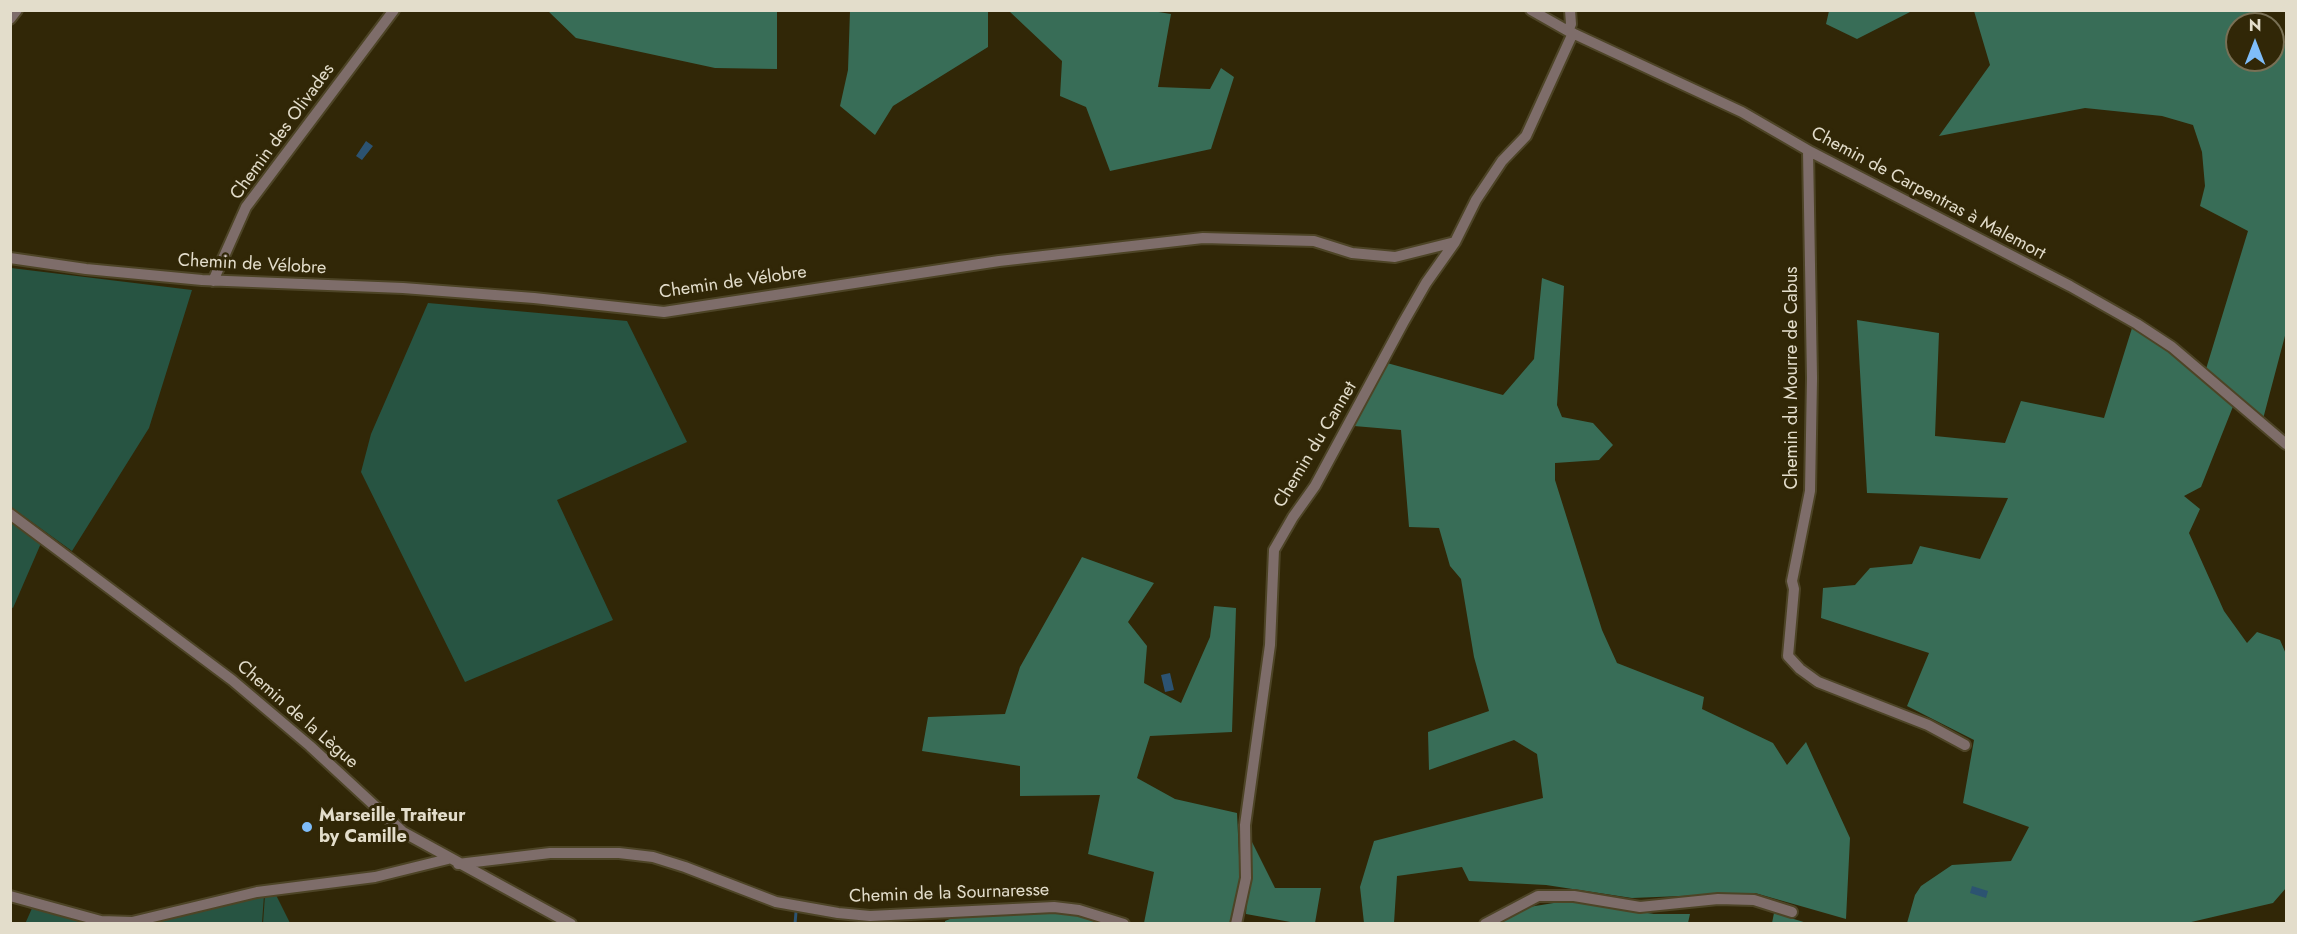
<!DOCTYPE html>
<meta charset="utf-8">
<style>
body{margin:0}
#map{position:relative;width:2297px;height:934px;overflow:hidden;background:#312707;font-family:Jost,sans-serif}
canvas{display:block}
.frame{position:absolute;inset:0;border:12px solid #e3ddcb;pointer-events:none}
.north{position:absolute;left:2225px;top:12px;width:60px;height:60px;box-sizing:border-box;background:#312707;border:2px solid #787055;border-radius:50%;rotate:0deg;font-size:16px;font-weight:700;line-height:24px;text-align:center;color:#e3ddcb}
.north::after{content:'';display:block;margin:auto;width:21px;height:27px;background:#7fbdf9;clip-path:polygon(50% 0,100% 100%,50% 72%,0 100%)}
</style>
<div id="map">
<canvas width="2297" height="934"></canvas>
<div class="frame"></div>
<div class="north">N</div>
</div>
<script>
const ctx = document.querySelector('canvas').getContext('2d');
ctx.lineJoin = 'round';
function fill(path, color) { ctx.fillStyle = color; ctx.fill(path, 'evenodd'); }
const toPath = rows => new Path2D(rows.map(r => 'M' + r).join(''));
function trace(path, color, width, dash) { ctx.strokeStyle = color; ctx.lineWidth = width; ctx.lineCap = dash ? 'butt' : 'round'; ctx.setLineDash(dash || []); ctx.stroke(path); }
function drawText(font, color, halo, rows, align = 'center') {
  ctx.font = font + ' Jost,sans-serif'; ctx.lineWidth = 6; ctx.setLineDash([]); ctx.textBaseline = 'middle'; ctx.strokeStyle = halo; ctx.fillStyle = color; for (const [text, x, y, turn = 0] of rows) {
    ctx.save(); ctx.translate(x, y); ctx.rotate((+turn || 0) * Math.PI / 180); ctx.textAlign = isNaN(turn) ? turn : align; if (halo) ctx.strokeText(text, 0, 0); ctx.fillText(text, 0, 0); ctx.restore();
  }
}
const green = toPath([
 [11,268,192,290,149,428,72,551,11,507],
 [428,303,627,321,687,442,557,500,613,620,465,682,361,472,371,434],
 [11,519,42,541,13,608,11,607],
 [264,895,262,923,138,923],
 [265,895,276,895,290,923,263,924],
 [33,906,85,921,84,924,25,924]
]);
const forest = toPath([
 [1146,10,1171,14,1158,87,1210,89,1221,68,1234,77,1211,149,1110,171,1086,107,1060,96,1062,61,1009,11],
 [548,11,777,11,777,69,715,68,576,38],
 [850,11,988,11,988,47,893,106,875,135,840,106,848,70],
 [1829,11,1829,10,1912,11,1857,39,1826,24],
 [1974,11,2254,11,2266,24,2237,24,2237,60,2273,60,2273,31,2286,46,2286,332,2263,419,2206,369,2248,231,2200,206,2205,186,2202,152,2193,125,2162,116,2085,108,1939,136,1990,65],
 [1542,278,1564,286,1557,405,1562,417,1593,423,1613,445,1599,460,1555,463,1555,480,1602,630,1617,663,1704,697,1702,709,1773,743,1787,765,1806,742,1850,838,1846,919,1755,893,1632,898,1546,885,1469,881,1462,867,1397,876,1394,923,1364,923,1360,887,1374,841,1543,798,1537,754,1514,740,1429,770,1428,732,1489,711,1474,657,1461,579,1450,566,1439,528,1409,527,1401,430,1354,426,1387,363,1503,395,1534,359],
 [1857,320,1939,333,1935,436,2005,443,2021,401,2104,418,2132,328,2180,358,2234,404,2201,487,2184,496,2200,509,2189,533,2224,611,2247,643,2257,632,2280,640,2286,654,2286,888,2273,903,2187,923,1907,923,1915,895,1921,886,1952,865,2011,861,2029,827,1963,803,1974,740,1907,706,1929,653,1821,618,1823,588,1855,585,1870,568,1912,564,1920,546,1980,559,2008,498,1867,493],
 [1082,557,1154,583,1128,622,1147,646,1144,683,1181,703,1210,637,1214,606,1236,608,1232,732,1150,736,1137,778,1175,799,1237,813,1240,877,1230,923,1144,923,1154,872,1088,854,1100,795,1020,796,1020,766,922,751,928,717,1005,714,1020,667],
 [1250,838,1275,888,1321,888,1315,923,1296,923,1246,914],
 [1566,901,1654,914,1690,914,1688,923,1499,924,1529,907],
 [1052,911,1114,923,945,924,945,921,962,914],
 [1774,913,1807,923,1772,923]
]);
const water = toPath([
 [366,141,373,146,362,160,356,156],
 [1170,673,1174,690,1165,692,1161,675],
 [1972,886,1988,891,1986,898,1970,893]
]);
const stream = toPath([
 [795,924,796,912]
]);
const minor = toPath([
 [1531,10,1568,31,1742,112,1811,152,2070,286,2137,324,2172,347,2286,444],
 [10,19,17,10],
 [1568,31,1571,24,1570,10],
 [1808,151,1812,378,1810,491,1792,581,1794,589,1788,656,1800,669,1818,682,1928,725,1965,745],
 [10,258,86,269,202,280,403,288,534,298,664,312,999,261,1203,238,1314,241,1352,253,1395,257,1455,242],
 [213,281,246,207,394,10],
 [10,514,232,680,310,746,403,832,571,924],
 [458,864,550,853,619,853,653,857,685,867,776,902,838,913,870,916,1054,907,1079,910,1124,924],
 [10,896,101,921,132,922,257,892,375,877,448,859],
 [1236,924,1246,878,1245,825,1270,645,1274,550,1293,517,1315,486,1403,323,1426,283,1455,242,1476,200,1502,161,1526,136,1573,33],
 [1485,924,1538,896,1574,896,1640,907,1718,899,1754,900,1792,912]
]);
const markers = [
 [307,827,6,"#7fbdf9"]
];
const streetNames = [
 ["Chemin des Olivades",283,132,-54],
 ["Chemin de Carpentras à Malemort",1928,194,28],
 ["Chemin de Vélobre",252,265,3],
 ["Chemin de Vélobre",733,283,-8],
 ["Chemin du Mourre de Cabus",1793,378,-90],
 ["Chemin du Cannet",1316,445,-59],
 ["Chemin de la Lègue",297,715,41],
 ["Chemin de la Sournaresse",949,894,-2]
];
const poiNames = [
 ["Marseille Traiteur",319,817],
 ["by Camille",319,838]
];
fill(green, '#275442');
fill(forest, '#386d57');
fill(water, '#2c5371');
trace(stream, '#2c5371', 3);
trace(minor, '#4d4426', 14);
trace(minor, '#7e6d6a', 10);
for (const [x, y, r, color] of markers) { const dot = new Path2D(); dot.arc(x, y, r, 0, 2 * Math.PI); ctx.fillStyle = color; ctx.fill(dot); trace(dot, '#312707', 2); }
drawText('18px', '#e3ddcb', '#312707', streetNames);
drawText('bold 18px', '#e3ddcb', '#312707', poiNames, 'left');
</script>
